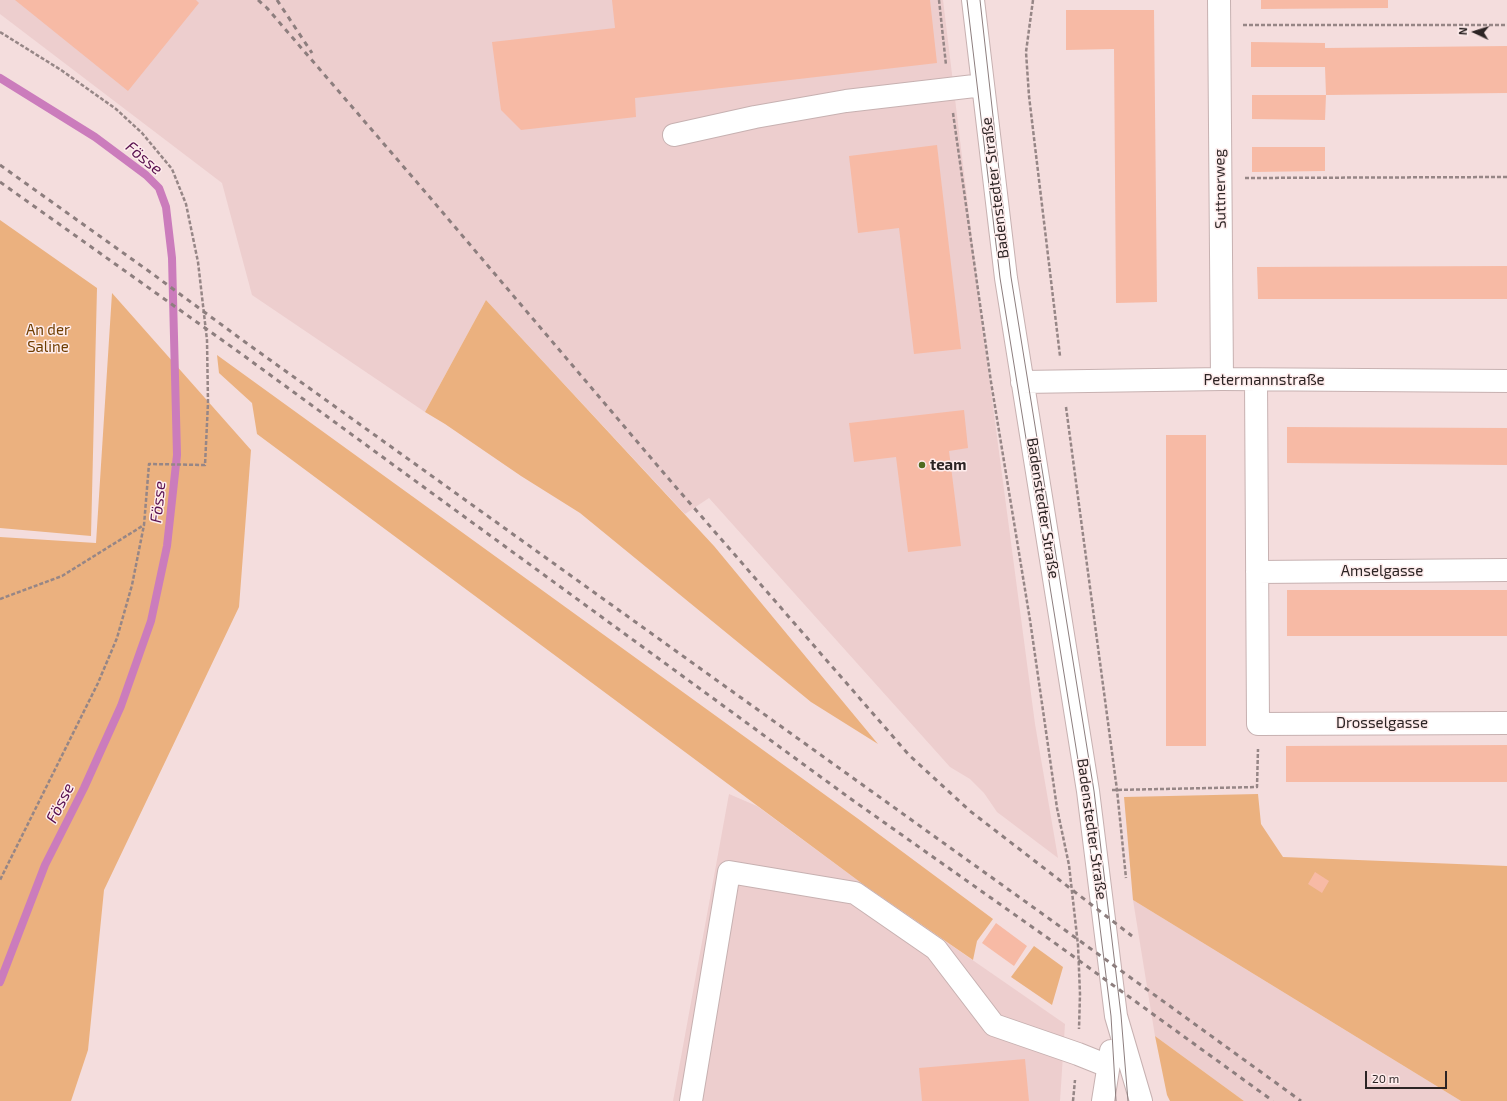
<!DOCTYPE html>
<meta charset="utf-8">
<style>
body{margin:0}
#map{position:relative;width:1507px;height:1101px;overflow:hidden;background:#f4dddd;font-family:"Exo 2",sans-serif}
canvas{display:block}
.north{position:absolute;left:1455px;top:12px;width:40px;height:40px;-webkit-text-stroke:3px #feecec;paint-order:stroke;rotate:274deg;font-size:11px;font-weight:700;line-height:16px;text-align:center;color:#2c2424}
.north::after{content:'';display:block;margin:auto;width:14px;height:18px;background:#2c2424;clip-path:polygon(50% 0,100% 100%,50% 72%,0 100%)}
.scale{position:absolute;left:1365px;top:1071px;width:82px;height:18px;box-sizing:border-box;border:2px solid #2c2424;border-top:0;padding-left:5px;font-size:12px;line-height:14px;white-space:nowrap;color:#2c2424;-webkit-text-stroke:3px #feecec;paint-order:stroke}
</style>
<div id="map">
<canvas width="1507" height="1101"></canvas>
<div class="north">N</div>
<div class="scale">20 m</div>
</div>
<script>
const ctx = document.querySelector('canvas').getContext('2d');
ctx.lineJoin = 'round';
function fill(path, color) { ctx.fillStyle = color; ctx.fill(path, 'evenodd'); }
const toPath = rows => new Path2D(rows.map(r => 'M' + r).join(''));
function trace(path, color, width, dash) { ctx.strokeStyle = color; ctx.lineWidth = width; ctx.lineCap = dash ? 'butt' : 'round'; ctx.setLineDash(dash || []); ctx.stroke(path); }
function drawText(font, color, halo, rows, align = 'center') {
  ctx.font = font + ' "Exo 2",sans-serif'; ctx.lineWidth = 3; ctx.setLineDash([]); ctx.textBaseline = 'middle'; ctx.strokeStyle = halo; ctx.fillStyle = color; for (const [text, x, y, turn = 0] of rows) {
    ctx.save(); ctx.translate(x, y); ctx.rotate((+turn || 0) * Math.PI / 180); ctx.textAlign = isNaN(turn) ? turn : align; if (halo) ctx.strokeText(text, 0, 0); ctx.fillText(text, 0, 0); ctx.restore();
  }
}
const built = toPath([
 [0,0,943,0,985,346,1035,724,1058,858,997,812,984,793,970,779,950,767,709,498,685,514,486,300,425,412,252,295,222,183,0,14],
 [729,794,757,806,864,885,1065,1024,1060,1101,673,1101],
 [1133,900,1461,1101,1244,1101,1155,1036]
]);
const green = toPath([
 [0,220,97,288,91,536,0,528],
 [112,293,251,450,239,607,104,890,88,1050,71,1101,0,1101,0,537,96,543],
 [486,300,714,546,878,744,811,702,580,513,521,476,445,424,425,412],
 [217,355,857,818,993,919,977,941,973,960,864,885,257,434,252,403,219,373],
 [1258,794,1261,824,1283,857,1507,866,1507,1101,1461,1101,1133,900,1124,797],
 [1034,946,1063,967,1052,1005,1011,977],
 [1155,1036,1244,1101,1170,1101,1167,1095]
]);
const stream = toPath([
 [0,78,95,137,146,175,159,188,166,207,172,258,177,455,167,546,151,621,121,706,84,788,45,865,0,982]
]);
const building = toPath([
 [15,0,196,0,199,3,128,91],
 [612,0,930,0,937,63,635,98,636,117,521,130,501,110,492,42,615,28],
 [1261,0,1388,0,1388,8,1261,9],
 [1066,10,1154,10,1157,302,1116,303,1114,49,1066,50],
 [1251,42,1325,43,1325,48,1507,46,1507,93,1326,95,1325,67,1251,67],
 [1252,95,1326,95,1325,120,1252,119],
 [937,145,961,349,914,354,899,228,858,233,849,156],
 [1252,147,1325,147,1325,171,1252,172],
 [1507,266,1507,299,1258,299,1257,267],
 [964,410,968,448,949,451,961,546,908,552,896,457,854,462,849,423],
 [1287,427,1507,428,1507,465,1287,463],
 [1166,435,1206,435,1206,746,1166,746],
 [1287,590,1507,590,1507,636,1287,636],
 [1507,745,1507,782,1286,782,1286,746],
 [1315,872,1329,881,1322,893,1308,884],
 [996,923,1027,946,1014,966,982,943],
 [1025,1059,1029,1101,922,1101,919,1068]
]);
const path = toPath([
 [939,0,946,65],
 [1033,0,1026,52,1029,96,1060,356],
 [1243,25,1507,25],
 [0,32,61,70,116,109,142,133,172,169,186,204,198,262,207,340,208,403,205,465,149,464,144,525,132,585,117,638,98,683,0,880],
 [953,113,991,382,1030,620,1057,808,1069,865,1078,945,1080,994,1079,1029],
 [1245,178,1507,177],
 [1066,407,1117,790,1126,878],
 [0,599,62,576,144,525],
 [1112,790,1257,787,1258,749],
 [1073,1101,1075,1080]
]);
const minor = toPath([
 [973,0,1006,278,1088,791,1116,1016,1141,1101],
 [1219,0,1222,379],
 [674,135,755,117,846,101,983,85],
 [1256,380,1258,724,1507,723],
 [1022,382,1222,379,1507,381],
 [1257,572,1507,570],
 [691,1101,729,872,855,893,936,949,994,1025,1078,1054,1108,1066],
 [1103,1101,1111,1051]
]);
const tram = toPath([
 [967,0,1000,278,1083,791,1111,1016,1116,1101],
 [980,0,1011,277,1094,791,1121,1015,1128,1101]
]);
const rail = toPath([
 [258,0,267,8,427,194,668,478,909,755,970,811,1132,936],
 [277,0,312,53],
 [0,165,150,272,245,342,1051,920,1301,1101],
 [0,182,236,350,851,799,1052,941,1273,1101]
]);
const markers = [
 [922,465,4,"#4f6b1f"]
];
const streetNames = [
 ["Badenstedter Straße",995,188,-97],
 ["Suttnerweg",1220,189,-91],
 ["Petermannstraße",1264,380],
 ["Badenstedter Straße",1043,508,81],
 ["Amselgasse",1382,571],
 ["Drosselgasse",1382,723],
 ["Badenstedter Straße",1092,829,82]
];
const parkNames = [
 ["An der",48,330],
 ["Saline",48,347]
];
const poiNames = [
 ["team",930,465]
];
const waterNames = [
 ["Fösse",144,158,40],
 ["Fösse",158,502,-84],
 ["Fösse",60,803,-63]
];
fill(built, '#edcece');
fill(green, '#ebb17f');
trace(stream, '#cb7cbc', 8);
fill(building, '#f7baa5');
trace(minor, '#c7b1b1', 24);
trace(path, '#968686', 2.5, [4, 2]);
trace(minor, '#fff', 22);
trace(tram, '#8d7e7e', 1);
trace(rail, '#8d7e7e', 3, [5, 5]);
for (const [x, y, r, color] of markers) { const dot = new Path2D(); dot.arc(x, y, r, 0, 2 * Math.PI); ctx.fillStyle = color; ctx.fill(dot); trace(dot, '#feecec', 1.5); }
drawText('15px', '#2c2424', '#feecec', streetNames);
drawText('15px', '#6e3d00', '#feecec', parkNames);
drawText('bold 15px', '#2c2424', '#feecec', poiNames, 'left');
drawText('italic 16px', '#59114f', '#feecec', waterNames);
</script>
